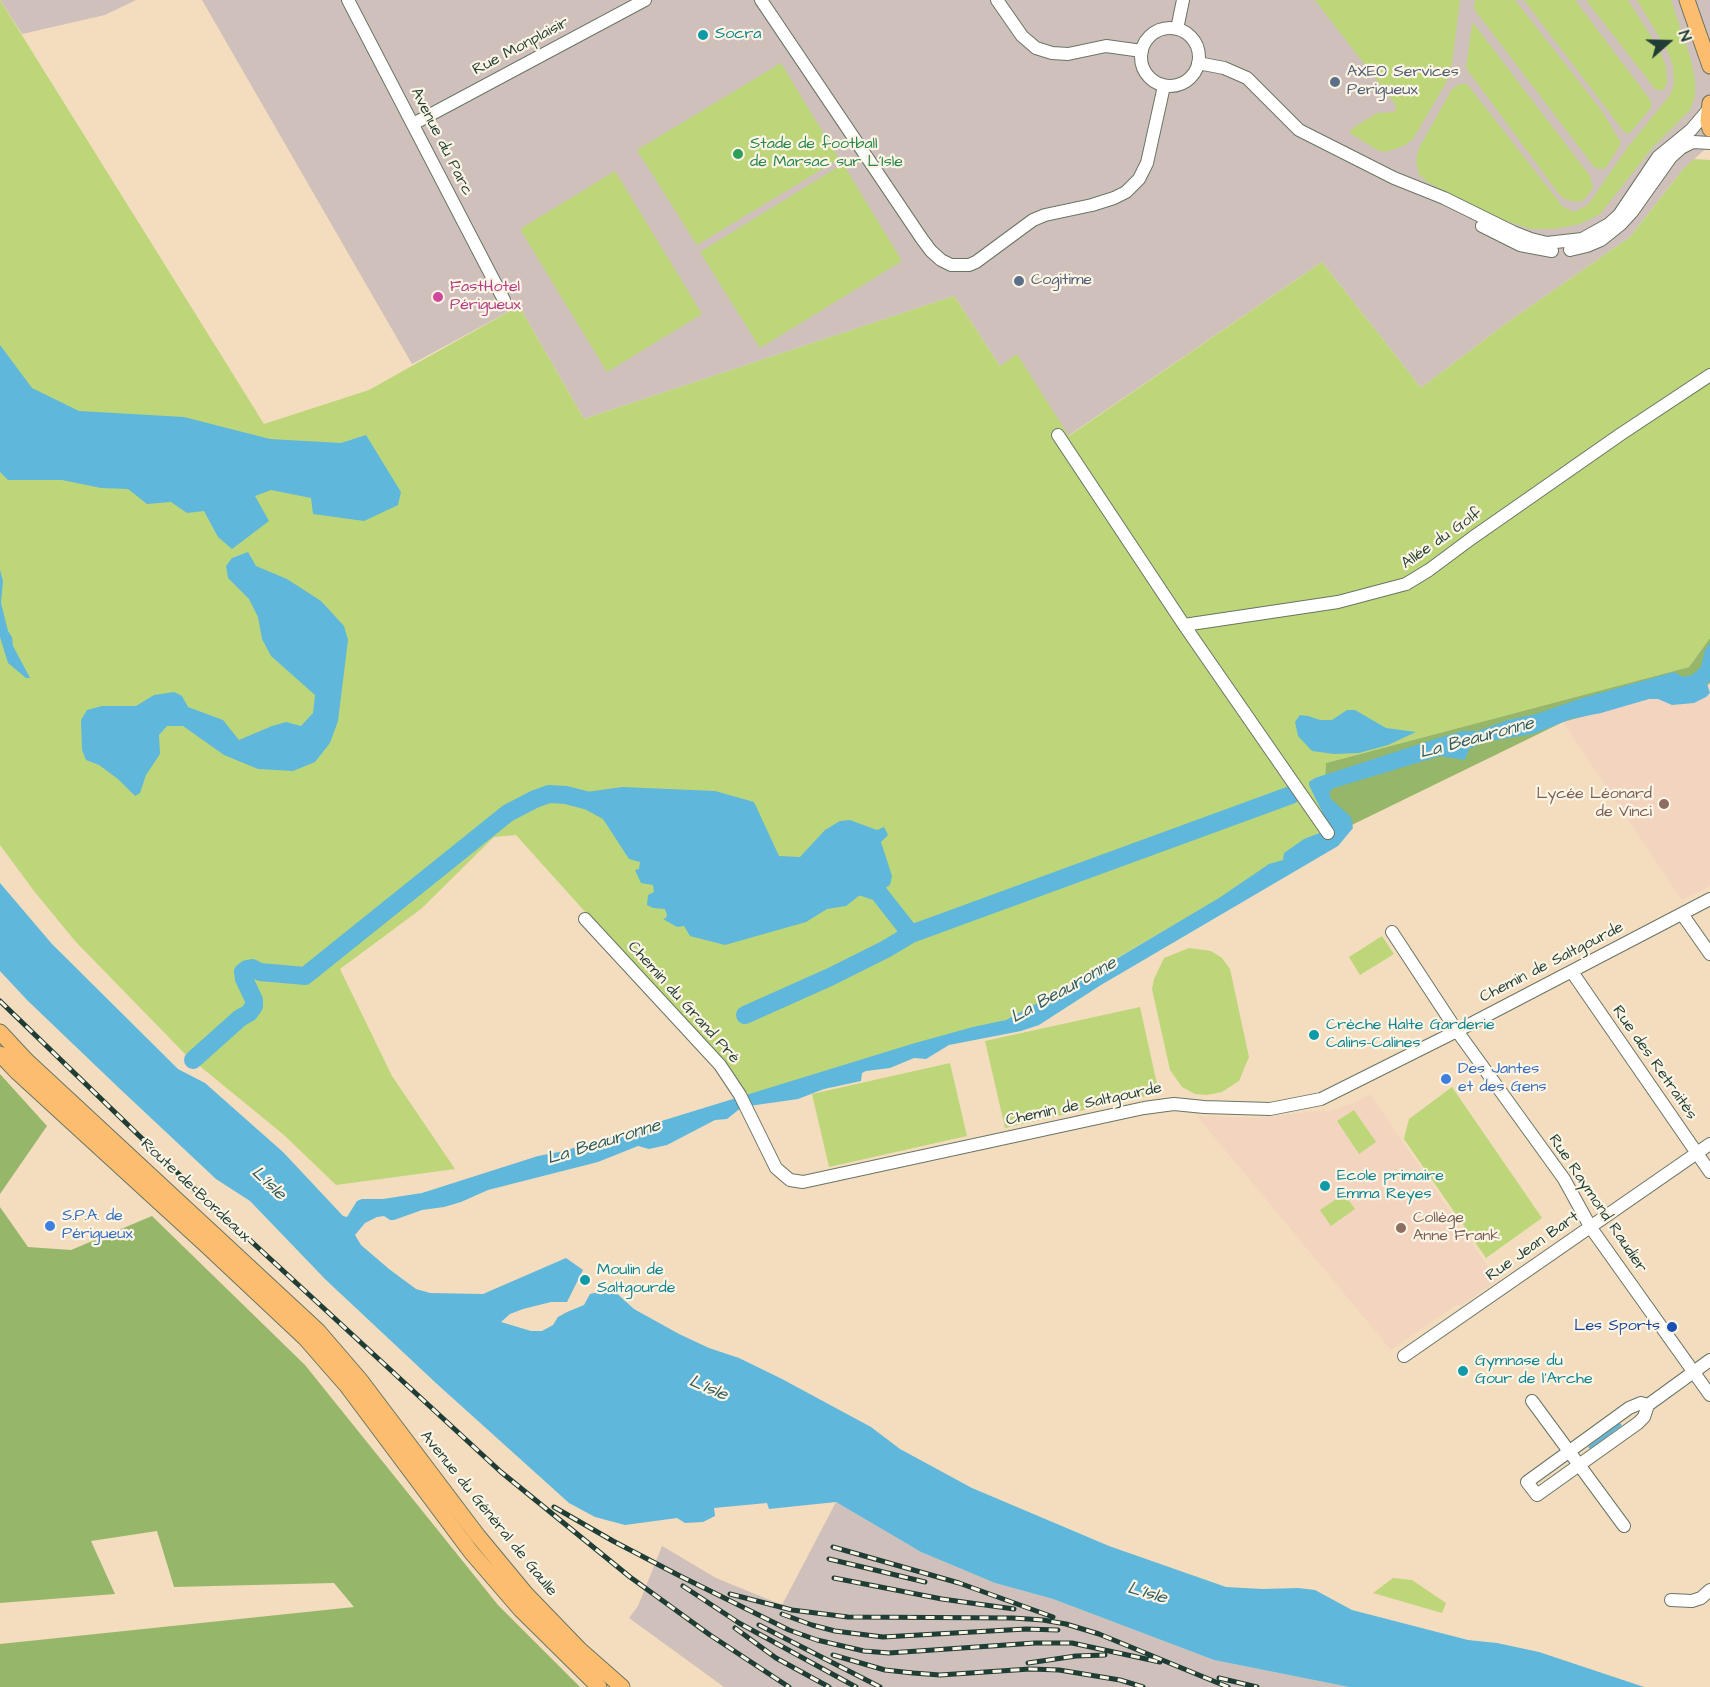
<!DOCTYPE html>
<meta charset="utf-8">
<style>
body{margin:0}
#map{position:relative;width:1710px;height:1687px;overflow:hidden;background:#f3ddbe;font-family:"Architects Daughter",sans-serif}
canvas{display:block}
.north{position:absolute;left:1638px;top:12px;width:60px;height:60px;-webkit-text-stroke:4px #fcf5e5;paint-order:stroke;rotate:70deg;font-size:16px;font-weight:700;line-height:24px;text-align:center;color:#1f3d34}
.north::after{content:'';display:block;margin:auto;width:21px;height:27px;background:#1f3d34;clip-path:polygon(50% 0,100% 100%,50% 72%,0 100%)}
</style>
<div id="map">
<canvas width="1710" height="1687"></canvas>
<div class="north">N</div>
</div>
<script>
const ctx = document.querySelector('canvas').getContext('2d');
ctx.lineJoin = 'round';
function fill(path, color) { ctx.fillStyle = color; ctx.fill(path, 'evenodd'); }
const toPath = rows => new Path2D(rows.map(r => 'M' + r).join(''));
function trace(path, color, width, dash) { ctx.strokeStyle = color; ctx.lineWidth = width; ctx.lineCap = dash ? 'butt' : 'round'; ctx.setLineDash(dash || []); ctx.stroke(path); }
function drawText(font, color, halo, rows, align = 'center') {
  ctx.font = font + ' "Architects Daughter",sans-serif'; ctx.lineWidth = 4.5; ctx.setLineDash([]); ctx.textBaseline = 'middle'; ctx.strokeStyle = halo; ctx.fillStyle = color; for (const [text, x, y, turn = 0] of rows) {
    ctx.save(); ctx.translate(x, y); ctx.rotate((+turn || 0) * Math.PI / 180); ctx.textAlign = isNaN(turn) ? turn : align; if (halo) ctx.strokeText(text, 0, 0); ctx.fillText(text, 0, 0); ctx.restore();
  }
}
const built = toPath([
 [1710,683,1710,886,1682,900,1563,722,1658,695,1696,695],
 [1370,1094,1497,1280,1461,1306,1456,1305,1391,1350,1197,1116,1257,1118,1324,1110,1326,1112,1354,1103]
]);
const industrial = toPath([
 [0,0,136,0,105,15,22,34],
 [202,0,1710,0,1710,145,1684,168,1630,237,1504,325,1421,388,1322,262,1068,436,1017,355,1000,366,954,296,584,419,519,306,412,364],
 [836,1502,921,1552,995,1583,1053,1599,1214,1660,1349,1687,724,1687,629,1618,638,1606,662,1546,716,1578,782,1605]
]);
const green = toPath([
 [0,0,264,424,369,390,519,306,584,419,954,296,1000,366,1017,354,1069,436,1322,262,1421,388,1504,325,1630,237,1684,168,1694,159,1710,160,1710,638,1689,667,1326,763,1321,840,1027,1010,1006,1020,747,1097,721,1063,516,835,494,837,421,909,340,969,392,1076,455,1169,336,1185,284,1135,185,1054,75,941,34,891,0,845],
 [1315,0,1460,0,1452,63,1447,81,1413,139,1403,146,1386,152,1377,150,1350,133,1350,130,1377,113,1395,112,1396,105],
 [1475,0,1515,0,1602,111,1620,141,1620,145,1605,169,1595,168,1474,9],
 [1524,0,1575,0,1651,101,1651,108,1630,133,1625,133],
 [1586,0,1628,0,1630,3,1659,49,1666,66,1667,83,1664,90,1656,90],
 [1637,0,1671,0,1691,60,1695,80,1695,96,1690,110,1653,147,1600,214,1580,224,1554,229,1531,229,1497,218,1427,182,1419,174,1416,161,1419,148,1452,89,1460,84,1467,84,1563,207,1574,212,1588,205,1627,148,1670,95,1674,85,1673,66,1668,52],
 [1474,24,1590,176,1593,188,1584,200,1578,202,1572,201,1565,199,1559,194,1466,68,1472,25],
 [781,63,839,159,697,245,637,150],
 [843,164,902,261,760,348,700,252],
 [615,171,702,314,607,372,520,229],
 [1382,936,1394,954,1360,975,1349,957],
 [1189,948,1211,951,1222,958,1230,969,1249,1057,1239,1081,1222,1092,1207,1095,1195,1094,1182,1087,1170,1070,1152,989,1154,979,1164,958],
 [1140,1007,1159,1093,1005,1128,985,1041],
 [950,1063,967,1136,829,1167,812,1094],
 [1452,1087,1542,1218,1486,1258,1404,1139,1409,1119],
 [1354,1110,1376,1142,1359,1154,1337,1121],
 [1344,1194,1355,1209,1331,1226,1320,1210],
 [1393,1578,1412,1580,1446,1603,1442,1613,1373,1593]
]);
const forest = toPath([
 [1710,638,1710,683,1696,695,1658,696,1563,722,1321,840,1326,763,1689,667],
 [0,1074,47,1126,0,1194],
 [0,1207,28,1247,71,1250,152,1216,305,1365,498,1605,580,1687,0,1687,0,1644,354,1607,334,1583,174,1587,157,1531,91,1541,115,1594,0,1603]
]);
const water = toPath([
 [0,345,32,388,79,411,184,417,270,439,341,443,366,435,401,492,398,505,364,521,313,514,311,498,271,490,255,496,269,521,232,549,218,537,204,511,187,513,171,502,147,504,128,489,101,488,62,480,8,480,0,472],
 [248,552,256,566,287,579,321,601,344,626,348,640,338,721,330,743,315,762,293,771,258,769,224,755,183,726,167,726,159,735,160,754,146,775,140,793,135,796,118,779,99,765,86,760,82,750,81,720,87,710,102,706,136,706,154,695,174,692,182,696,188,707,223,720,239,740,272,726,286,722,301,726,313,713,315,695,271,656,262,639,258,617,249,599,228,578,226,566,232,558],
 [0,570,3,581,1,603,8,631,12,637,13,646,30,678,26,678,8,663,0,637],
 [1710,643,1710,681,1707,684,1710,693,1706,697,1694,703,1672,705,1658,699,1649,699,1601,713,1571,719,1533,734,1484,742,1469,749,1465,760,1440,756,1334,788,1329,792,1331,799,1351,817,1353,828,1338,846,1101,985,1039,1025,1021,1031,949,1045,926,1059,914,1058,890,1068,866,1071,862,1073,861,1081,824,1089,798,1099,742,1107,727,1119,715,1120,667,1145,649,1149,638,1146,598,1162,488,1190,461,1202,444,1207,422,1210,394,1220,390,1220,384,1216,377,1217,365,1223,355,1235,361,1245,389,1269,416,1289,430,1293,483,1294,566,1258,583,1270,567,1302,551,1302,523,1309,510,1314,501,1322,531,1331,542,1331,553,1325,558,1317,567,1312,584,1305,590,1294,612,1289,634,1309,679,1334,709,1348,739,1358,782,1379,871,1427,900,1449,972,1488,1109,1546,1226,1587,1263,1589,1298,1588,1315,1590,1352,1610,1468,1640,1497,1643,1539,1652,1644,1687,1349,1687,1214,1660,1053,1599,995,1583,921,1552,836,1502,769,1509,767,1503,714,1508,715,1516,703,1522,685,1523,677,1518,625,1525,595,1517,569,1503,437,1384,326,1280,250,1201,216,1179,119,1088,27,1000,0,971,0,883,52,944,178,1069,205,1083,283,1152,343,1216,347,1217,357,1201,362,1199,383,1199,422,1193,538,1156,564,1151,915,1043,973,1027,1006,1020,1084,978,1219,898,1269,864,1283,860,1284,853,1304,839,1325,831,1326,820,1309,785,1309,782,1315,778,1438,738,1462,731,1478,731,1508,720,1536,714,1582,698,1653,678,1674,672,1683,677,1692,675,1701,667,1705,650],
 [1347,710,1355,710,1386,728,1416,732,1388,745,1359,753,1334,754,1312,751,1298,736,1295,722,1300,715,1308,716,1320,720,1332,720],
 [622,787,715,791,754,802,779,856,800,857,825,830,840,821,850,820,877,830,884,827,888,835,881,842,892,876,890,885,878,892,860,895,846,906,827,909,806,922,725,945,690,936,684,926,677,927,663,919,666,918,667,915,665,909,653,908,647,905,648,895,654,892,653,885,641,883,635,870,639,869,640,862,629,859,603,819,568,800,565,795]
]);
const stream = toPath([
 [1590,1447,1620,1425]
]);
const river = toPath([
 [856,885,878,892,911,934,1291,795],
 [745,1015,830,977,886,949,911,934],
 [193,1060,240,1018,249,1013,254,1006,254,1000,244,979,243,972,247,969,252,968,260,972,305,976,508,813,535,799,549,794,566,795,589,801]
]);
const minor = toPath([
 [348,0,504,300],
 [761,0,922,239,931,251,941,260,951,265,969,265,976,262,1033,220,1045,215,1092,205,1114,198,1126,192,1139,179,1147,163,1164,86],
 [997,0,1022,36,1036,48,1052,53,1068,54,1106,46,1142,51],
 '1141 57a29 29 0 1 1 58 0a29 29 0 1 1-58 0Z',
 [1177,29,1183,0],
 [1198,63,1224,68,1247,78,1299,130,1394,178,1444,198,1513,232,1531,239,1547,243,1582,239,1609,224,1619,215,1658,157,1691,130,1708,110],
 [413,124,645,0],
 [1482,226,1520,245,1552,251],
 [1570,250,1587,246,1601,240,1621,224,1632,212,1671,157,1681,148,1693,142,1710,143],
 [1058,435,1184,625,1328,833],
 [1184,625,1338,602,1406,584,1429,570,1472,538,1621,434,1710,375],
 [1682,914,1710,954],
 [585,919,720,1065,740,1095,776,1168,790,1180,803,1182,1144,1108,1174,1104,1204,1107,1270,1109,1321,1099,1457,1031,1710,899],
 [1392,932,1457,1031,1564,1179,1591,1228,1710,1395],
 [1572,972,1710,1172],
 [1404,1356,1710,1144],
 [1532,1401,1624,1526],
 [1648,1405,1644,1417,1638,1423,1537,1495,1527,1482,1629,1408,1641,1403,1648,1405,1710,1360],
 [1671,1600,1692,1601,1701,1598,1710,1590]
]);
const major = toPath([
 [1687,0,1710,66],
 [1710,103,1708,121,1710,129],
 [0,1032,27,1061,318,1331,361,1381,478,1536,526,1594,580,1650,622,1687],
 [0,1054,17,1072,207,1246,305,1338,347,1386,471,1552,521,1610,599,1687]
]);
const rail = toPath([
 [0,1001,187,1182,501,1472,630,1577,710,1635,789,1687],
 [554,1507,613,1541,680,1576,789,1630,817,1640,864,1651,889,1653,1035,1643,1072,1643,1160,1662],
 [833,1547,959,1583,1053,1617],
 [829,1559,925,1582],
 [834,1578,942,1599,1014,1609],
 [683,1586,739,1623,856,1687],
 [730,1594,792,1610,848,1617,1013,1618,1043,1620,1066,1624,1099,1634,1228,1687],
 [782,1614,812,1625,835,1631,883,1637,1026,1629,1058,1630],
 [759,1625,880,1687],
 [735,1628,776,1658,829,1687],
 [833,1655,885,1670,913,1673,940,1675,1030,1669,1059,1670,1120,1680,1143,1687],
 [1028,1663,1076,1656,1105,1655],
 [1219,1678,1257,1687]
]);
const markers = [
 [703,35,6,"#0f9aa8"],
 [1335,82,6,"#5c6f8a"],
 [738,154,6,"#2e9e5b"],
 [1019,281,6,"#5c6f8a"],
 [438,297,6,"#d1479c"],
 [1664,804,6,"#8d6e63"],
 [1314,1035,6,"#0f9aa8"],
 [1446,1079,6,"#3f7fe0"],
 [1325,1186,6,"#0f9aa8"],
 [50,1226,6,"#3f7fe0"],
 [1401,1228,6,"#8d6e63"],
 [585,1280,6,"#0f9aa8"],
 [1672,1327,6,"#1a4fb4"],
 [1463,1371,6,"#0f9aa8"]
];
const cultureNames = [
 ["Socra",715,35],
 ["Crèche Halte Garderie",1326,1026],
 ["Calins-Calines",1326,1044],
 ["Ecole primaire",1337,1177],
 ["Emma Reyes",1337,1195],
 ["Moulin de",597,1271],
 ["Saltgourde",597,1289],
 ["Gymnase du",1475,1362],
 ["Gour de l'Arche",1475,1380]
];
const streetNames = [
 ["Rue Monplaisir",521,47,-28],
 ["Avenue du Parc",441,142,63],
 ["Allée du Golf",1442,539,-35],
 ["Chemin de Saltgourde",1552,963,-27],
 ["Chemin du Grand Pré",683,1003,48],
 ["Rue des Retraités",1654,1063,55],
 ["Chemin de Saltgourde",1084,1105,-12],
 ["Route de Bordeaux",195,1191,43],
 ["Rue Raymond Raudier",1597,1204,56],
 ["Rue Jean Bart",1533,1247,-35],
 ["Avenue du Général de Gaulle",488,1514,51]
];
const serviceNames = [
 ["AXEO Services",1347,73],
 ["Perigueux",1347,91],
 ["Cogitime",1031,281]
];
const leisureNames = [
 ["Stade de football",750,145],
 ["de Marsac sur L'Isle",750,163]
];
const hotelNames = [
 ["FastHotel",450,288],
 ["Périgueux",450,306]
];
const educationNames = [
 ["Lycée Léonard",1652,795],
 ["de Vinci",1652,813],
 ["Collège",1413,1219,"left"],
 ["Anne Frank",1413,1237,"left"]
];
const shopNames = [
 ["Des Jantes",1458,1070],
 ["et des Gens",1458,1088],
 ["S.P.A. de",62,1217],
 ["Périgueux",62,1235]
];
const transitNames = [
 ["Les Sports",1660,1327]
];
const waterNames = [
 ["La Beauronne",1477,739,-15],
 ["La Beauronne",1064,991,-29],
 ["La Beauronne",604,1143,-17],
 ["L'Isle",268,1184,43],
 ["L'Isle",708,1389,23],
 ["L'Isle",1147,1594,16]
];
fill(built, '#f3d4bf');
fill(industrial, '#cfc0bb');
fill(green, '#bed67a');
fill(forest, '#96b76a');
fill(water, '#5fb7dc');
trace(stream, '#5fb7dc', 3);
trace(river, '#5fb7dc', 18);
trace(minor, '#697564', 14);
trace(major, '#697564', 17);
trace(minor, '#fff', 12);
trace(major, '#fcbd6f', 15);
trace(rail, '#1f3d34', 5);
trace(rail, '#fcf5e5', 3, [9]);
for (const [x, y, r, color] of markers) { const dot = new Path2D(); dot.arc(x, y, r, 0, 2 * Math.PI); ctx.fillStyle = color; ctx.fill(dot); trace(dot, '#fcf5e5', 2); }
drawText('16px', '#0d838f', '#fcf5e5', cultureNames, 'left');
drawText('16px', '#1f3d34', '#fcf5e5', streetNames);
drawText('16px', '#4e5e75', '#fcf5e5', serviceNames, 'left');
drawText('16px', '#27864d', '#fcf5e5', leisureNames, 'left');
drawText('16px', '#b23c85', '#fcf5e5', hotelNames, 'left');
drawText('16px', '#785e54', '#fcf5e5', educationNames, 'right');
drawText('16px', '#366cbe', '#fcf5e5', shopNames, 'left');
drawText('16px', '#164399', '#fcf5e5', transitNames, 'right');
drawText('italic 18px', '#2f5c5e', '#fcf5e5', waterNames);
</script>
